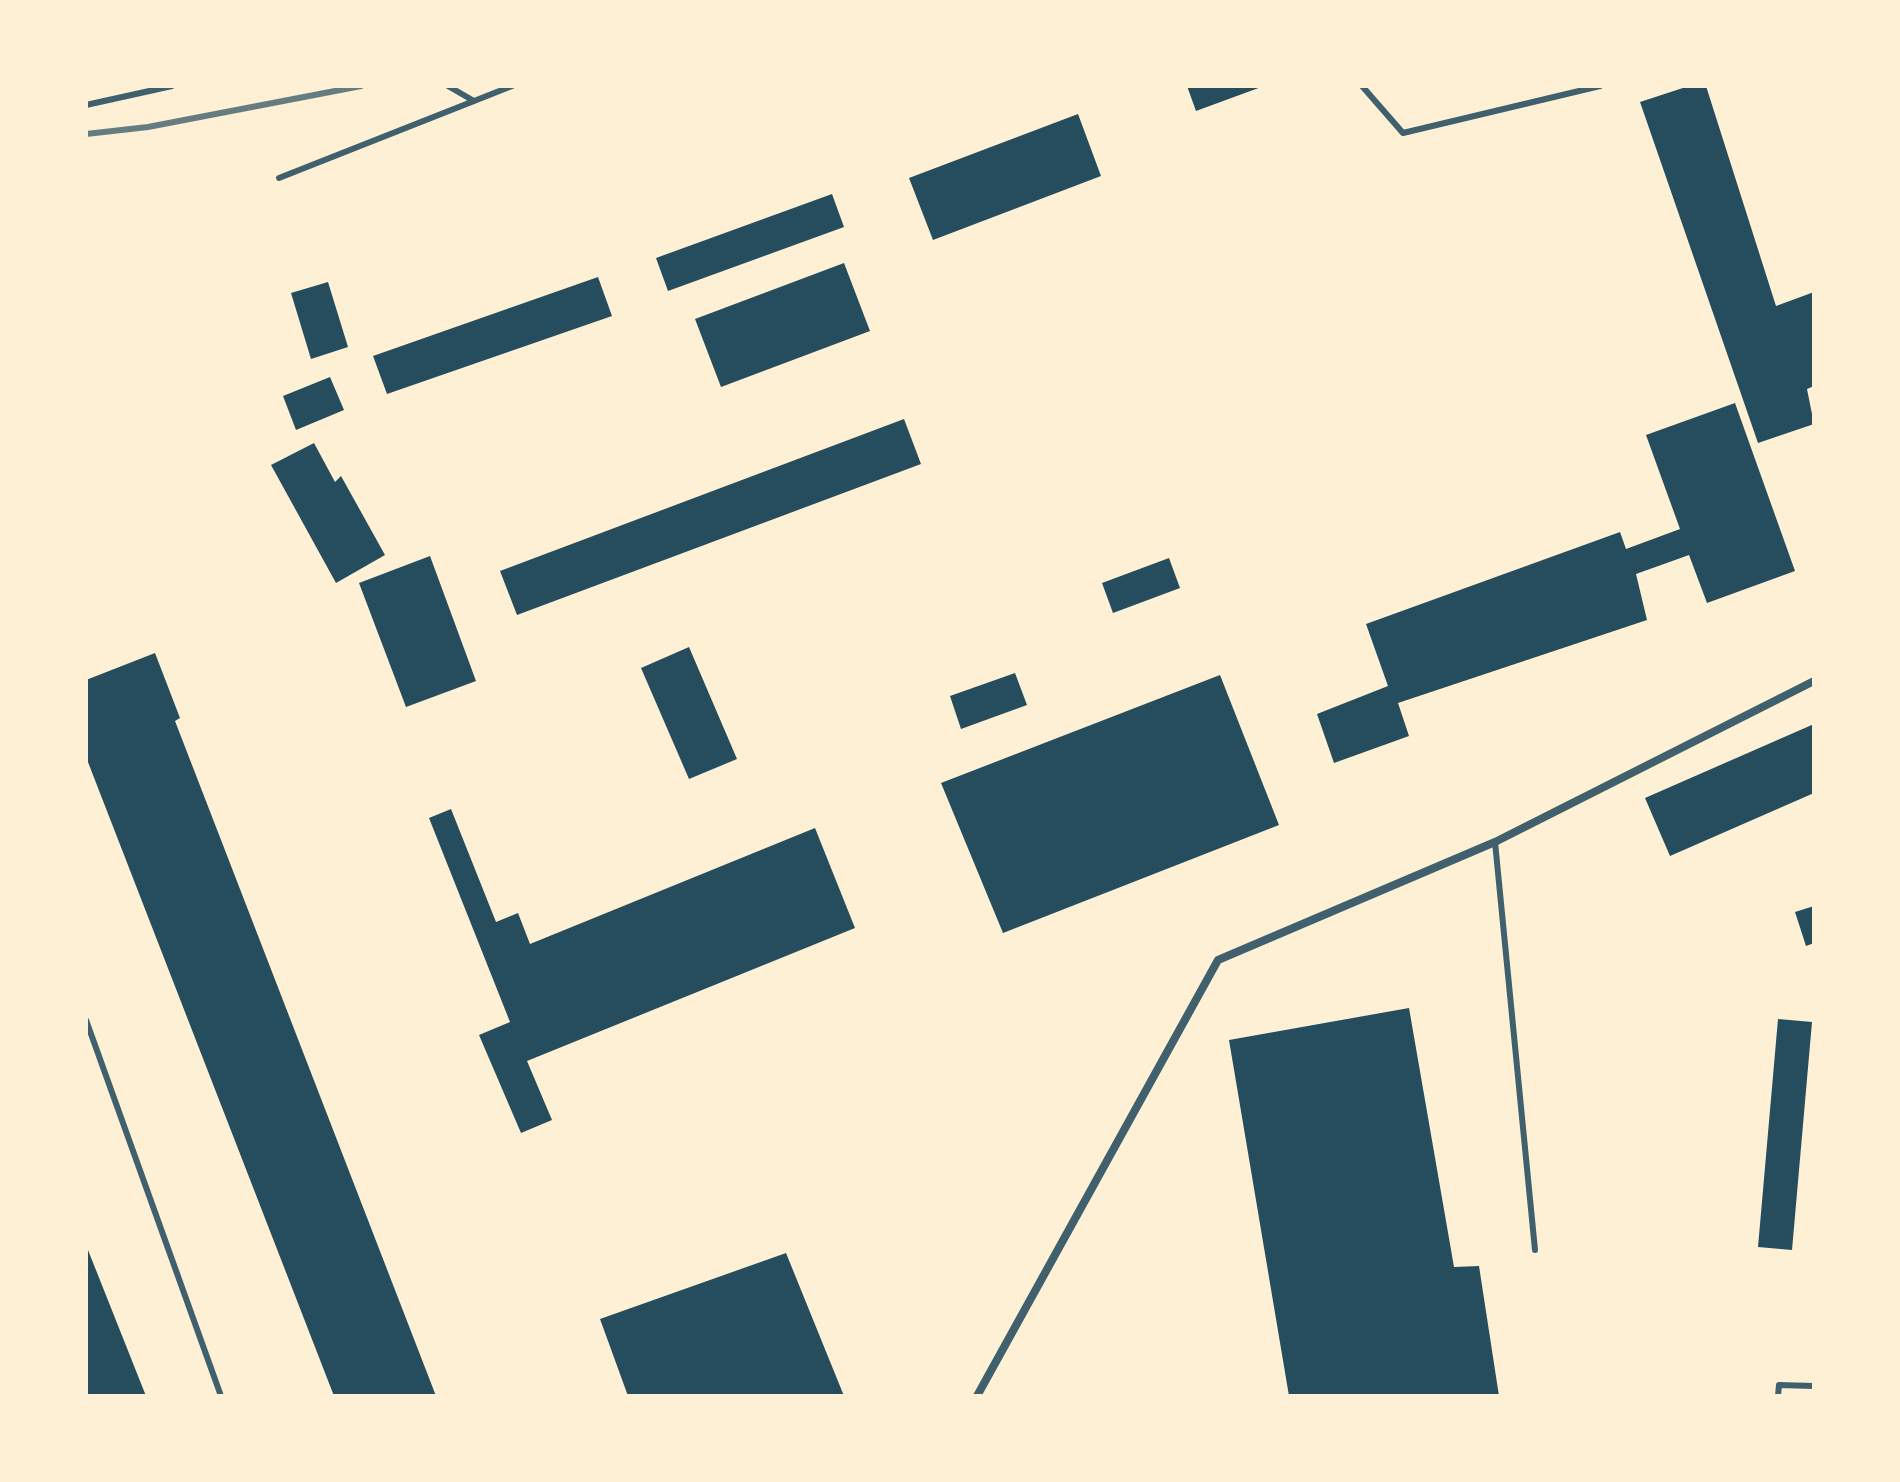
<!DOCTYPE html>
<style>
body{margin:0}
#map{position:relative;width:1900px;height:1482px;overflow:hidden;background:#fdf0d5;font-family:"Open Sans",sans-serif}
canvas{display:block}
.frame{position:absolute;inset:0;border:88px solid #fdf0d5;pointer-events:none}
</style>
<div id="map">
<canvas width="1900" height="1482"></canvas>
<div class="frame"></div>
</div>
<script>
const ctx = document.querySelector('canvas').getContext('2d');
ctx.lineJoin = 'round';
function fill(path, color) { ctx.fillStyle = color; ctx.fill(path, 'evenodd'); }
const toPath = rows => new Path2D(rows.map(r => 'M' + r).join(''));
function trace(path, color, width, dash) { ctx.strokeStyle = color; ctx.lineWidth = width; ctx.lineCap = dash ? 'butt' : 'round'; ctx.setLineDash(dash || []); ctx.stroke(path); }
const building = toPath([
 [1187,86,1264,86,1196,111],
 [1689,86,1706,86,1776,306,1814,292,1814,386,1807,389,1814,424,1758,443,1640,102],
 [1078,114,1101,176,933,240,909,178],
 [832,194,844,227,668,291,656,258],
 [844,263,870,331,721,387,695,319],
 [598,277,612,316,387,394,373,356],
 [328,282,348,347,311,359,291,293],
 [330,377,344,410,296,430,283,396],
 [1735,403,1795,571,1707,603,1689,555,1636,574,1647,620,1398,703,1409,736,1334,763,1317,714,1388,686,1366,624,1620,532,1626,549,1680,529,1646,435],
 [904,419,921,464,517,615,500,571],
 [314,443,335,482,341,476,385,555,336,583,271,465],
 [430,556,476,681,406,707,359,583],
 [1169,558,1180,588,1113,613,1102,583],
 [689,647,737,759,689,779,641,668],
 [155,653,180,718,175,721,436,1396,334,1396,86,757,86,680],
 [1015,673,1027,705,961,729,950,696],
 [1220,675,1279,825,1003,933,941,783],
 [1814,724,1814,793,1670,856,1645,798],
 [451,809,496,922,518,913,530,944,815,828,855,928,527,1061,552,1120,521,1133,479,1035,510,1022,429,818],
 [1814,906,1814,943,1806,946,1795,912],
 [1409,1008,1454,1267,1479,1266,1499,1396,1289,1396,1229,1040],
 [1778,1019,1812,1022,1792,1250,1758,1247],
 [86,1245,146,1396,86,1396],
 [786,1253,844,1396,628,1396,600,1319]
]);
const service = toPath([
 [448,86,474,101],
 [1362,86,1403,133,1600,86],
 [86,105,172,86],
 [279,178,512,86],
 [1495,842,1535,1250],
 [86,1020,221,1396],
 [1778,1396,1779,1385,1814,1386]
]);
const minor = toPath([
 [977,1396,1218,960,1495,842,1814,681]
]);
const rail = toPath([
 [86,134,148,127,361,86]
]);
fill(building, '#264d5e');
trace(service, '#3f606c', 6);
trace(minor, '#3f606c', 8);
trace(rail, '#657d81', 6);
</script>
